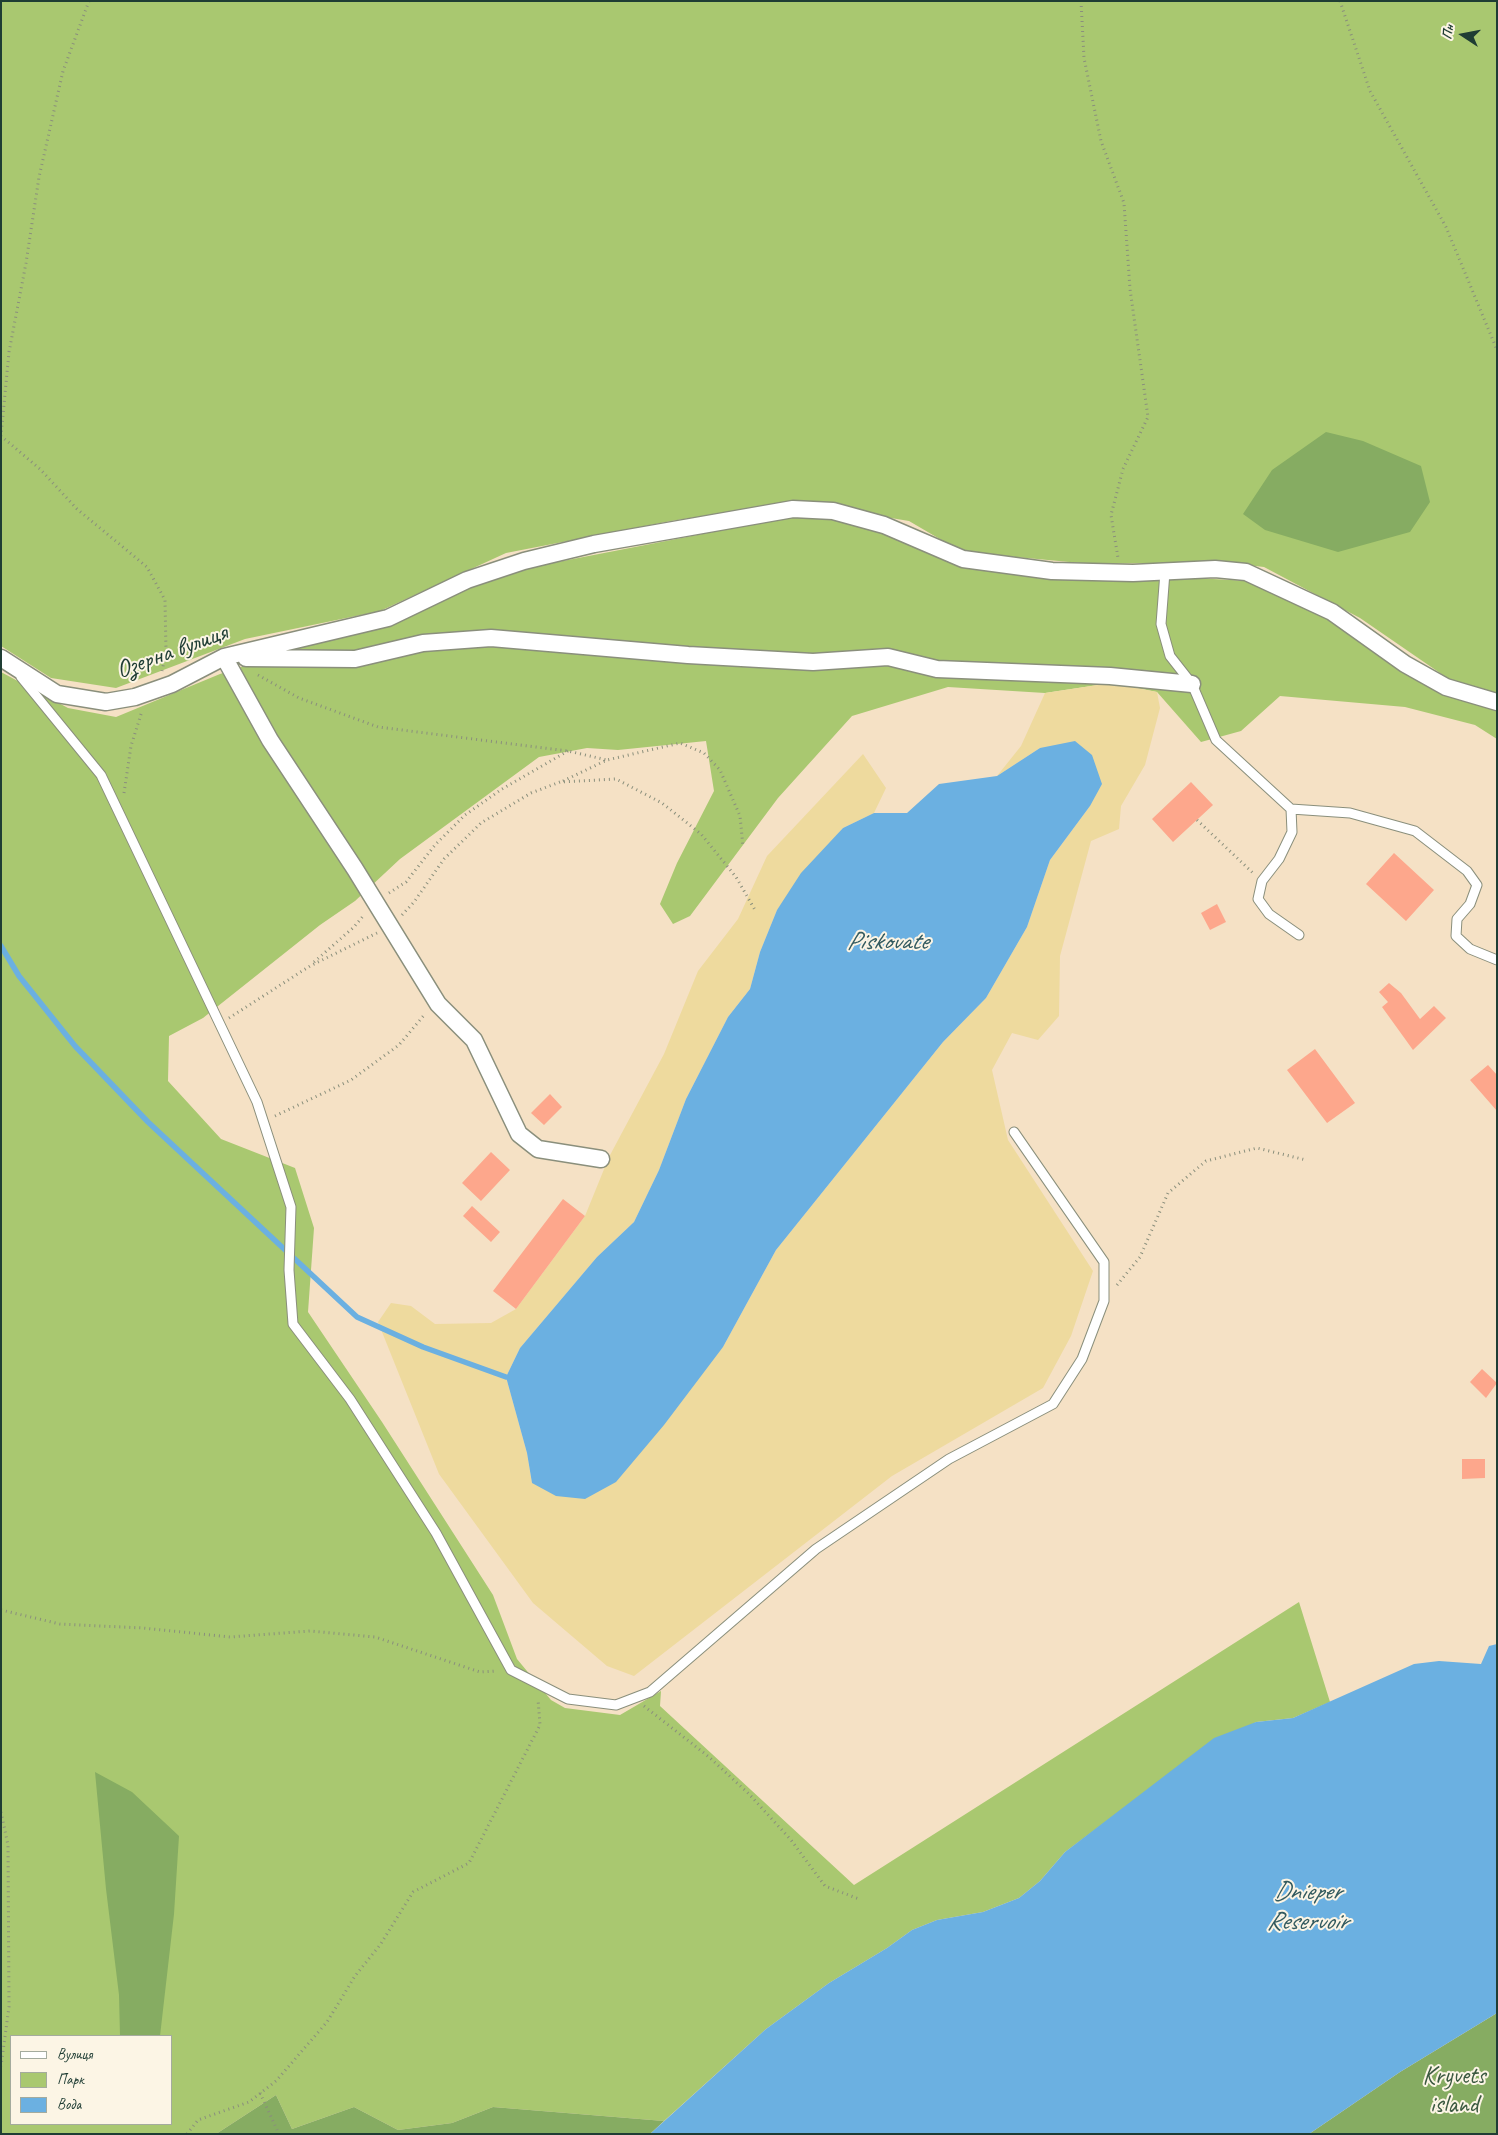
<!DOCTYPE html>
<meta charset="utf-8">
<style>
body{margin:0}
#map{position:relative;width:1498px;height:2135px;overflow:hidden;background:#f5e1c5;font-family:Caveat,sans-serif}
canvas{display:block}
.frame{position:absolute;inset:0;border:2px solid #1f3d34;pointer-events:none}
.legend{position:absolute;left:10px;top:2035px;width:162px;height:90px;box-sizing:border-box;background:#fcf5e5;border:1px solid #a4ab9e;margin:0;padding:6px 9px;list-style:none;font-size:15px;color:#1f3d34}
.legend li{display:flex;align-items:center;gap:10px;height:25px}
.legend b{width:25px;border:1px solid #a4ab9e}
.north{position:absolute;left:1438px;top:10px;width:50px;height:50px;-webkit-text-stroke:4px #fcf5e5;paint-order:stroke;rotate:281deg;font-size:14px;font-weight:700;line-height:20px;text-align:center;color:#1f3d34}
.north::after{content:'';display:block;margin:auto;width:18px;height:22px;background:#1f3d34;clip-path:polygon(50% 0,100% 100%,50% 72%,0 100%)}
</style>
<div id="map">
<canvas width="1498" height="2135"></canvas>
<div class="frame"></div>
<ul class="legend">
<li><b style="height:6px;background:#fff"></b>Вулиця</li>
<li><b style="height:14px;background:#a9c870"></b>Парк</li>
<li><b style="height:14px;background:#6bb0e1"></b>Вода</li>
</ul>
<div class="north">Пн</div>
</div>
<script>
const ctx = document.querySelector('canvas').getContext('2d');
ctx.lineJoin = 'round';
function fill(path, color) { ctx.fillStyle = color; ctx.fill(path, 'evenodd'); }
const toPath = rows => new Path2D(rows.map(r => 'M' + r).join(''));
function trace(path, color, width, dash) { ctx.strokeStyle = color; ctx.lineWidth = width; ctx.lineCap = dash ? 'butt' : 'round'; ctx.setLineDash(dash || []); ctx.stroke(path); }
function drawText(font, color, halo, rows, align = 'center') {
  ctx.font = font + ' Caveat,sans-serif'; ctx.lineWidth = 4; ctx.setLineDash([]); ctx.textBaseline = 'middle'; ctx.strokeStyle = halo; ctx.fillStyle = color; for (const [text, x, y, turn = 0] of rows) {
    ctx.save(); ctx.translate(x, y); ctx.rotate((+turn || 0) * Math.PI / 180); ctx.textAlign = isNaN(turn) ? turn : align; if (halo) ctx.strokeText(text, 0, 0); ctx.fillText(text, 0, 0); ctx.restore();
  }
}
const green = toPath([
 [1,1,1497,1,1497,694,1453,682,1360,618,1264,567,1221,562,1091,564,962,552,909,521,795,502,671,521,506,553,380,611,245,639,116,688,51,678,1,646],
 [795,516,836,517,895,535,959,565,1249,581,1330,620,1401,672,1446,691,1497,707,1497,739,1475,725,1405,707,1280,696,1241,731,1201,742,1157,692,1111,683,1045,693,948,687,852,716,778,798,690,916,673,924,660,904,677,863,714,791,706,741,618,750,587,748,539,757,400,859,355,901,320,925,203,1018,169,1036,168,1081,221,1139,295,1168,314,1228,308,1312,382,1422,493,1595,517,1659,551,1700,565,1708,620,1715,661,1691,660,1706,854,1885,1299,1602,1330,1702,1293,1718,1256,1722,1173,1772,1065,1852,1040,1881,1019,1898,983,1912,937,1920,912,1930,887,1948,829,1983,766,2029,664,2121,493,2107,452,2123,398,2130,354,2107,292,2129,276,2095,216,2134,1,2134,1,672,68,708,116,717,220,674,317,642,387,625,506,572],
 [11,2036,171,2036,171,2124,11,2124]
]);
const forest = toPath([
 [1326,432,1363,441,1421,466,1430,502,1410,532,1338,552,1265,530,1243,514,1272,470],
 [95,1772,132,1792,179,1836,174,1914,160,2036,120,2036,119,1995,106,1889],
 [1497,2013,1497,2134,1309,2134,1400,2072],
 [276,2095,292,2129,354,2107,398,2130,452,2123,493,2107,664,2121,650,2134,216,2134]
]);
const sand = toPath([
 [1111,683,1157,692,1160,708,1145,765,1121,806,1119,829,1091,841,1060,956,1059,1016,1038,1040,1012,1033,992,1070,1008,1140,1093,1271,1071,1336,1043,1388,892,1476,634,1676,607,1666,533,1603,439,1474,378,1322,391,1303,411,1306,435,1324,491,1323,516,1309,585,1216,609,1157,664,1054,698,971,738,919,767,856,863,754,886,788,874,813,843,828,777,910,760,952,750,989,728,1017,686,1099,659,1170,634,1222,597,1257,520,1348,506,1377,527,1453,532,1483,723,1347,776,1250,943,1042,986,998,1027,927,1050,860,1090,806,1040,748,997,776,1021,746,1045,693]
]);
const water = toPath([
 [1075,741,1092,755,1102,784,1090,806,1050,860,1027,927,986,998,943,1042,776,1250,723,1347,664,1425,616,1482,585,1499,556,1496,532,1483,527,1453,506,1377,520,1348,597,1257,634,1222,659,1170,686,1099,728,1017,750,989,760,952,777,910,801,873,843,828,874,813,907,813,939,784,997,776,1040,748],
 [1497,1644,1497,2013,1400,2072,1309,2134,650,2134,766,2029,829,1983,887,1948,912,1930,937,1920,983,1912,1019,1898,1040,1881,1065,1852,1214,1738,1256,1722,1293,1718,1414,1664,1439,1661,1481,1664,1489,1646]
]);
const stream = toPath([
 [1,946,19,976,75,1046,148,1122,357,1317,423,1347,506,1377]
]);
const building = toPath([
 [1191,782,1213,805,1173,842,1152,819],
 [1394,853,1434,890,1406,921,1366,884],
 [1217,904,1226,922,1210,930,1201,913],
 [1389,983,1401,993,1420,1019,1434,1006,1446,1018,1413,1050,1382,1007,1388,1002,1379,992],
 [1315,1049,1355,1103,1327,1123,1287,1070],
 [1488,1065,1497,1075,1497,1111,1470,1080],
 [550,1094,562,1107,544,1125,531,1113],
 [491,1152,510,1170,481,1201,462,1183],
 [563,1199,585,1216,516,1309,493,1291],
 [472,1206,500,1232,491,1242,463,1216],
 [1482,1369,1497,1383,1486,1398,1470,1382],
 [1462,1459,1485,1459,1485,1478,1462,1479]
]);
const path = toPath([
 [89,1,63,71,39,177,26,263,9,352,1,436,40,469,77,509,147,567,165,600,166,652,162,671],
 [1081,1,1084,58,1101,141,1124,203,1130,289,1148,417,1123,469,1111,515,1118,558],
 [1340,1,1370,91,1446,227,1497,350],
 [258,675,299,698,378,727,568,751,607,760],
 [563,781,607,760,680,743,704,753,720,770,740,816,743,847],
 [124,793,131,746,142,711],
 [1197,820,1253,873],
 [389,893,406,882,435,845,465,815,502,789,568,751],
 [402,915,414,902,444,859,481,823,531,793,560,782,616,779,662,803,701,834,736,877,755,910],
 [314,962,354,927,364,915],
 [229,1018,310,966,377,933],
 [275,1116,351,1080,399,1045,425,1014],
 [1117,1285,1140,1257,1168,1193,1206,1161,1257,1148,1306,1160],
 [1,1610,60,1624,143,1628,230,1637,310,1631,375,1637,480,1672,497,1671],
 [644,1706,709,1757,749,1794,791,1840,825,1886,859,1899],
 [1,1812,8,1845,9,2007,1,2066],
 [260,2093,279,2134],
 [187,2134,198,2120,249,2102,276,2081,327,2022,355,1976,380,1945,413,1892,469,1863,540,1725,538,1699]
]);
const lane = toPath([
 [1165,572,1161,624,1170,656,1192,684,1216,740,1291,809,1350,813,1415,831,1467,871,1477,885,1470,904,1457,919,1456,936,1470,949,1497,960],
 [21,677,101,775,257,1102,291,1207,289,1270,293,1324,350,1399,436,1533,511,1670,568,1699,616,1705,650,1692,816,1549,949,1459,1053,1404,1082,1359,1104,1301,1104,1262,1014,1132],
 [1291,809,1292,832,1279,859,1262,881,1258,899,1269,914,1299,935]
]);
const street = toPath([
 [224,657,270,740,355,869,438,1004,474,1040,519,1134,538,1149,601,1159],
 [1,658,57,694,106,702,135,697,172,684,224,657,388,618,467,580,524,561,594,544,793,509,833,511,884,525,963,559,1052,571,1133,573,1215,569,1246,572,1332,612,1405,664,1446,687,1497,702],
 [246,658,355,659,423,643,491,638,688,655,813,662,888,657,937,669,1110,676,1192,684]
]);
const streetNames = [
 ["Озерна вулиця",172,652,-20]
];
const parkNames = [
 ["Kryvets",1454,2076],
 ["island",1454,2105]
];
const waterNames = [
 ["Piskovate",887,942],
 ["Dnieper",1307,1892],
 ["Reservoir",1307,1922]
];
fill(green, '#a9c870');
fill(forest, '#86ac62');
fill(sand, '#eeda9e');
fill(water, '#6bb0e1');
trace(stream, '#6bb0e1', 5.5);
fill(building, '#fda78c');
trace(lane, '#8a8f7c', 11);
trace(street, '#8a8f7c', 19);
trace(path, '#8a8f7c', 3, [1, 4]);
trace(lane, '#fff', 9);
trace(street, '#fff', 16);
drawText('25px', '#1f3d34', '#fcf5e5', streetNames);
drawText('25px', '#3b5940', '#fcf5e5', parkNames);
drawText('italic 26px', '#325a5f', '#fcf5e5', waterNames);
</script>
